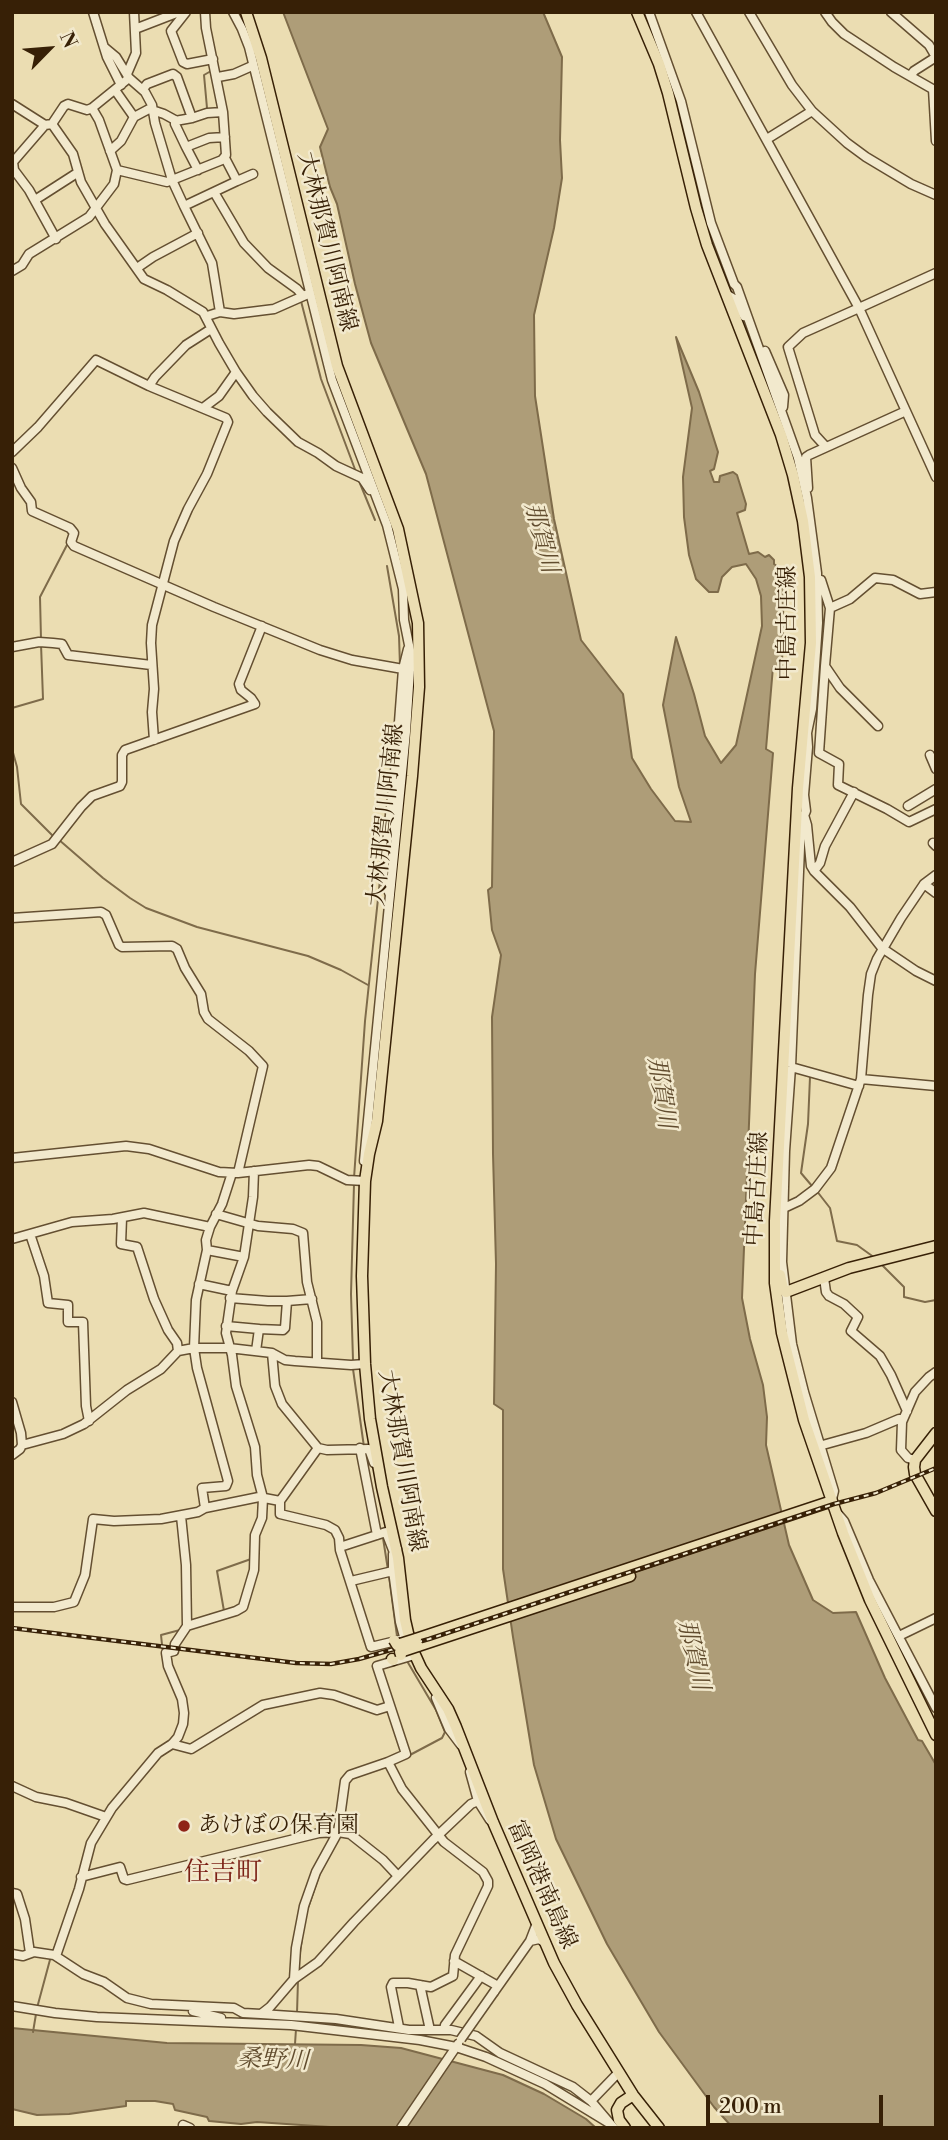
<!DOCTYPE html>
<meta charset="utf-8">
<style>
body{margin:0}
#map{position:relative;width:948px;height:2140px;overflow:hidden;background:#ebddb2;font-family:"Libre Bodoni",serif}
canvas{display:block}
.frame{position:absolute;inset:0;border:14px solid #372006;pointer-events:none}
.north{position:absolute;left:14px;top:14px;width:70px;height:70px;-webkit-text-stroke:5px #f2e9cd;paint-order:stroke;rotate:65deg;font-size:19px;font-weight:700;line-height:28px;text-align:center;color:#372006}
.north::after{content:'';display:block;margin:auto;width:24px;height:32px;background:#372006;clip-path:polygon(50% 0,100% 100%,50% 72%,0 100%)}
.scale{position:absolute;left:706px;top:2095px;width:177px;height:32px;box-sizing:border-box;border:4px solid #372006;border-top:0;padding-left:9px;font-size:21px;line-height:24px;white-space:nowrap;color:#372006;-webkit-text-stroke:5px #f2e9cd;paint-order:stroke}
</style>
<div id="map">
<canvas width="948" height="2140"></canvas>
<div class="frame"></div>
<div class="north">N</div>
<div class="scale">200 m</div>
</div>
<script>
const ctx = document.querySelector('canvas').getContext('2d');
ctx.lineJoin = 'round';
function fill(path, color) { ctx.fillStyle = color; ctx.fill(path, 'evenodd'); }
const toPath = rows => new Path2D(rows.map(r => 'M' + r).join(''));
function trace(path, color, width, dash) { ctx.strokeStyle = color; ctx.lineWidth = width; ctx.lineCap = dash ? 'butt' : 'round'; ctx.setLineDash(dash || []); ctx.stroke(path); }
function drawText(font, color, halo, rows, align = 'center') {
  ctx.font = font + ' "Libre Bodoni","Noto Serif JP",serif'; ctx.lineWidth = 5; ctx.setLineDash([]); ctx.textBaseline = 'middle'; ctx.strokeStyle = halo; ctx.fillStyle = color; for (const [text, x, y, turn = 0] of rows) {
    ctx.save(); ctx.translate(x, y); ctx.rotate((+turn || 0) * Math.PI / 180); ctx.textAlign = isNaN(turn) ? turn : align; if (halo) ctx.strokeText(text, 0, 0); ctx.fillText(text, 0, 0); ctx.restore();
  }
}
const water = toPath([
 [283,12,543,12,562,57,560,140,562,178,554,228,534,315,535,396,554,519,581,640,623,694,632,758,651,789,675,821,691,822,679,787,663,705,676,637,694,694,705,736,721,763,736,745,762,626,761,596,756,579,746,564,732,567,722,577,718,592,709,592,696,579,689,555,684,517,683,477,692,408,676,337,699,392,718,452,714,469,710,471,714,482,719,482,720,476,733,472,737,475,746,504,745,510,737,513,749,554,758,552,765,557,769,555,774,560,774,564,784,571,782,667,773,667,766,749,773,753,755,974,742,1298,750,1339,763,1385,767,1417,766,1445,789,1545,813,1600,833,1613,856,1612,885,1678,918,1740,922,1741,936,1765,936,2128,733,2128,714,2107,659,2032,607,1944,556,1839,534,1765,513,1637,503,1569,503,1410,494,1404,496,1264,493,1154,492,1017,501,955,492,930,488,890,492,887,494,731,426,474,371,343,355,284,337,204,330,187,320,147,328,129,283,12],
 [12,2028,167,2043,361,2045,401,2048,503,2075,544,2094,586,2119,596,2128,345,2128,257,2122,241,2124,209,2121,207,2117,175,2110,173,2104,155,2101,126,2101,126,2106,69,2114,37,2115,12,2109,12,2028]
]);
const stream = toPath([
 [207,108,204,75,211,71,210,69],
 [301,301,321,379,356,472],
 [359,481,375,520],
 [387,566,399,636,400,666],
 [41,639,40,597,68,543],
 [12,708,43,699,41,644],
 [12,749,17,767,21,804,53,836],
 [58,839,103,878,130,898,146,908,197,927,308,956,341,970,368,985],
 [810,1077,808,1124,801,1173,812,1186],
 [354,1178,365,1021,380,880],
 [816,1190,830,1208,837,1241,857,1245,875,1258],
 [881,1264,904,1287,904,1297,925,1302,936,1300],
 [353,1360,351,1294,354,1184],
 [353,1369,364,1447],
 [383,1538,388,1570],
 [389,1576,397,1636],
 [224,1611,217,1571,251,1559],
 [163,1654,161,1635,180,1630],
 [391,1765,442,1738,445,1732,436,1710,407,1661],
 [343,1829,345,1810],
 [308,1908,320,1873,341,1834],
 [53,1951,59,1937],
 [299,1960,302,1938],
 [37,2008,51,1956],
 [297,2013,298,1980],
 [33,2032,36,2014],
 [295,2044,296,2029]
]);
const minor = toPath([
 [93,12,107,57,121,85],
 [186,12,171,31,183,62,187,64,213,59],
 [233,12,242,29,249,47,332,380,387,525,403,589,404,620,411,655,410,670,406,732,390,895],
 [649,12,681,101,711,223,734,284,737,287,798,458,807,498,817,573,818,623,814,681,812,709,807,733,808,747,804,795,806,811,801,823,791,1067,785,1151,782,1262,792,1344,804,1392,834,1491,832,1499],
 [696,12,859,308,803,333,788,347,815,435,826,447],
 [749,12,792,85,812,111,847,143,866,157,911,184,936,195],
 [825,12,832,22,844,34,894,67,936,91],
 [891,12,929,45,936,57,914,71,911,75],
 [135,29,179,12],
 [127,74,136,53,134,12],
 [218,77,234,74,252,66],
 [129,78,145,92,152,105,155,123,172,180,184,206,237,181,225,158],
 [143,89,147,84,173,74,177,77,192,118,175,121],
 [933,89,936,141],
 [115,90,134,117],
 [12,104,45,125],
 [192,118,207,113,223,112,206,28,205,12],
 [52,124,73,154,81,182,105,224,144,279,167,290,203,312,219,343,236,372,253,396,267,412,298,442,318,453,336,466,362,478,370,490],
 [767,139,812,111],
 [110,151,121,141,134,117,149,109,164,114,175,120,175,124,186,147],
 [117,170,167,182,222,160,226,155,223,112],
 [198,170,186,147,209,138,225,137],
 [237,181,253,174],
 [214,192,244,243,268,268,297,289,303,296],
 [35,200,77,173],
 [184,206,212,263,220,312],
 [56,239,29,190,14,170,13,162,45,125,52,124,64,106,68,104,87,110,92,108,129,78,116,57,104,47],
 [137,268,153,257,198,233],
 [12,271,22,265,29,254,89,217,114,184,117,170,99,120,92,108],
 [936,273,859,308,936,477],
 [726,294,734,299,744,316],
 [207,316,220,312,234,314,274,309,308,294],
 [765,351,784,395,783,407],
 [149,386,155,377,186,345,211,329],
 [203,408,219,396,236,372],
 [12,452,38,427,96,360,149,386,226,418,228,422,207,474,188,509,174,541,152,625,151,643,154,689,152,712,154,740],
 [12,468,21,488,31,502,32,511,70,528,74,533,71,542,74,546,214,607,320,650,352,660,403,669],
 [808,488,806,457,809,455,906,411],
 [821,580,830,608,825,666,840,688,878,726],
 [830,608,850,599,875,578,893,580,920,594,936,592],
 [12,647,39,642,53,643,62,644,68,655,151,665],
 [825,666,819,753,839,764,838,785,887,809,909,822,936,809],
 [930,755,936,769],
 [908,806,936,789],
 [804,815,807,825,811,866,814,871,850,907,882,948,916,971,936,981],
 [933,843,936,846],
 [12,862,52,844,81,807,92,796,120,786,122,782,122,755,125,750,255,704,251,698,241,690,239,684,262,626],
 [814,871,820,863,825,846,854,792],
 [924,884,936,875],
 [12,918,101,912,106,915,119,945,122,947,172,946,177,949,185,968,201,994,204,1012,208,1019,249,1051,263,1066,238,1173],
 [791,1067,859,1086],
 [861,1079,936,1086],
 [12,1158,126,1146,149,1149,219,1172,238,1173,309,1165,318,1166,347,1180,365,1181],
 [364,1161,390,895,383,877,396,762,403,669,408,649],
 [784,1208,799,1201,815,1189,831,1168,861,1079,868,995,871,974,877,959,901,918,924,884,936,893],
 [216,1214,258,1226,293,1229,303,1233,307,1282,317,1322,317,1361],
 [122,1218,121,1244,137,1247,154,1299,168,1330,177,1343,178,1351],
 [30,1234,44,1276,48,1303,68,1305,68,1322,83,1322,86,1406,89,1421],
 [12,1239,72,1222,113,1219,144,1213,210,1227],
 [207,1250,244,1257],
 [824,1278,826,1292,829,1296,844,1304,858,1317,851,1331,880,1356,891,1375,907,1411],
 [199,1284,232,1291],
 [230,1298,268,1301,287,1301,285,1328,283,1330,259,1329],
 [287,1301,312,1299],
 [226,1326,259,1329,256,1351],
 [272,1353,275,1386,282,1404,318,1448,327,1450,369,1449,374,1463],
 [12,1402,21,1433,22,1445],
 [819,1446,866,1433,899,1419,903,1419],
 [318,1448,280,1501,280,1514,326,1525,335,1530,339,1538,340,1550,371,1647,400,1640],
 [360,1448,377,1535],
 [12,1455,20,1449,22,1445,63,1434,84,1424,127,1390,161,1369,178,1351,194,1348,229,1348,272,1353,285,1360,295,1361,351,1365,365,1364],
 [915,1460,908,1458,901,1450,902,1422,915,1392,929,1377,936,1372],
 [205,1508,202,1488,226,1486,228,1481,197,1368,194,1348,196,1300,207,1250,206,1240,210,1227,222,1204,232,1173],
 [838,1514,844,1521,869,1580,936,1708],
 [340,1545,343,1546,386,1532,393,1550],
 [397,1549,393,1554,393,1571,400,1622,406,1644],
 [351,1581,393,1571],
 [12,1607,54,1607,74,1602,85,1575,93,1519,114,1521,161,1519,198,1512,205,1508,259,1497,280,1501],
 [187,1626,236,1611,243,1607,254,1570,255,1535,262,1518,263,1498,257,1475,255,1447,236,1386,232,1355,226,1333,232,1291,244,1257,253,1197,254,1171],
 [899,1636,936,1618],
 [436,1698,449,1729,461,1745],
 [172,1744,191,1749,263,1705,320,1693,334,1695,377,1710,390,1706],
 [388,1762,406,1754,377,1666,411,1656],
 [470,1772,478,1801,490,1820],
 [12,1786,36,1797,66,1803,106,1817],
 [81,1877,120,1867,124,1879,127,1880,319,1833,338,1832,350,1834,383,1860,398,1876],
 [12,1893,17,1894,25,1919,30,1953],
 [537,1923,530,1941,539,1939,546,1943],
 [12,1954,23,1956,34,1952,54,1955,83,1974,104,1982,127,1998,151,2004,234,2008,243,2013,261,2014,270,2007,294,1979,318,1962,354,1922,433,1840,471,1804,478,1801],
 [56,1956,79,1889,91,1843,112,1808,158,1753,172,1744,178,1737,183,1724,184,1713,182,1699,168,1666,166,1653,174,1651,175,1644,187,1626,186,1565,181,1516],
 [454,1961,498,1986],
 [294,1979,296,1948,304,1906,316,1872,338,1832,345,1781,350,1775,388,1762,402,1789,444,1842,483,1872,488,1881,488,1886,455,1955,453,1976,431,1987,408,1983,393,1983,391,1987,399,2027],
 [420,1985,430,2030],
 [494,1992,530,1941],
 [12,2006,55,2013,97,2017,291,2025,420,2040,456,2047,486,2057,545,2084,609,2123],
 [193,2011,221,2018],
 [261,2014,336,2019,409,2030,451,2030,476,2036,500,2053,573,2087,591,2101,614,2128],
 [444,2030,445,2025,481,1976],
 [591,2101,619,2072],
 [183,2125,190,2128],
 [401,2128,458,2044]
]);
const major = toPath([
 [246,12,261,58,337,366,398,529,418,623,419,687,412,776,377,1121,369,1154,365,1181,362,1276,365,1364,370,1419,382,1487,398,1558,405,1620,411,1646,421,1668,448,1709,456,1727,493,1822,554,1963,577,2005,633,2095,659,2128],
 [637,12,659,64,668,93,696,208,707,245,781,435,793,475,803,521,810,577,811,643,798,788,775,1221,775,1283,782,1333,804,1420,843,1533,870,1600,936,1735],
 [780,1275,783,1289,786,1292,849,1268,936,1246],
 [936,1433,915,1460,914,1467,915,1474,936,1511],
 [416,1639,832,1501],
 [418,1646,630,1576],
 [392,1659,393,1660],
 [625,2128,619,2120,617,2110,621,2103,633,2095]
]);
const rail = toPath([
 [12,1628,296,1663,331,1664,359,1659,429,1639,834,1504,876,1493,936,1468]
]);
const minorBridge = toPath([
 [461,2039,494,1992]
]);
const majorBridge = toPath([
 [394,1640,397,1645,416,1639],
 [401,1655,400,1652,418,1646]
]);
const markers = [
 [184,1826,7,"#8f2418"]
];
const streetNames = [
 ["大林那賀川阿南線",326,242,76],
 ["中島古庄線",788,623,-90],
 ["大林那賀川阿南線",387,815,-84],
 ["中島古庄線",758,1189,-87],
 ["大林那賀川阿南線",401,1461,80],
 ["富岡港南島線",541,1885,66]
];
const poiNames = [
 ["あけぼの保育園",198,1826]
];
const waterNames = [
 ["那賀川",540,538,75],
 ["那賀川",660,1093,81],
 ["那賀川",692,1655,77],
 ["桑野川",273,2061,2]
];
const quarterNames = [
 ["住吉町",223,1874]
];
fill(water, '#ae9d78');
trace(water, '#7e6b4a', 2);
trace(stream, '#7e6b4a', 2);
trace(minor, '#644f31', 11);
trace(major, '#372006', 13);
trace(minor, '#f2e9cd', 8);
trace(major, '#ebddb2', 10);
trace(rail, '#372006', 4.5);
trace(rail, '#f2e9cd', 2, [5]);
trace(minorBridge, '#644f31', 11, []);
trace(majorBridge, '#372006', 13, []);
trace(minorBridge, '#f2e9cd', 8);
trace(majorBridge, '#ebddb2', 10);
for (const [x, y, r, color] of markers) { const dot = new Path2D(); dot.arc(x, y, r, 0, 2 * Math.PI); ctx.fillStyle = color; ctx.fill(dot); trace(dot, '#f2e9cd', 2.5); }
drawText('23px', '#372006', '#f2e9cd', streetNames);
drawText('23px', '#372006', '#f2e9cd', poiNames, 'left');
drawText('italic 24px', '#614c2e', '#f2e9cd', waterNames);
drawText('26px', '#7a1f14', '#f2e9cd', quarterNames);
</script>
